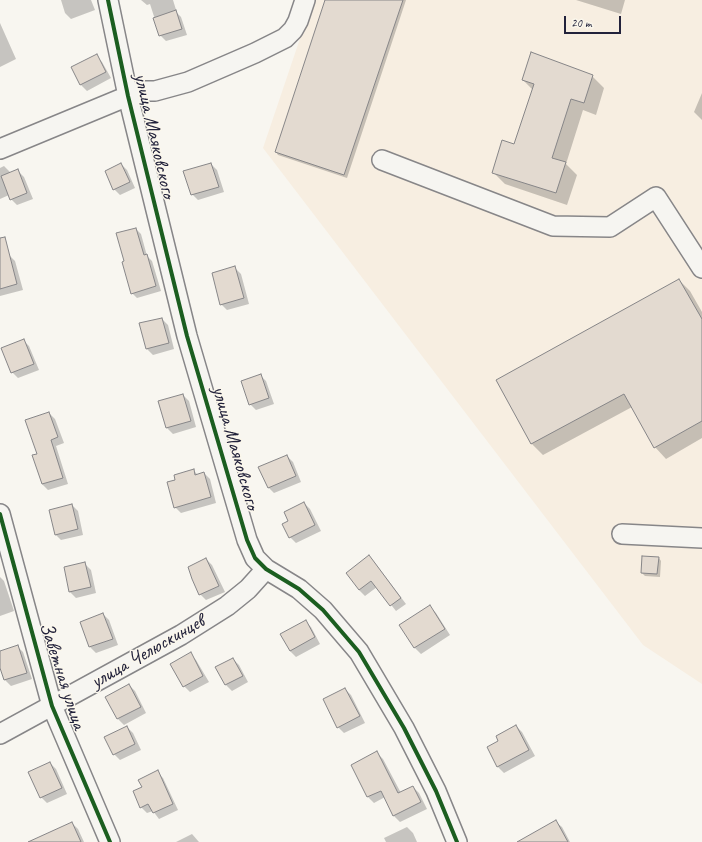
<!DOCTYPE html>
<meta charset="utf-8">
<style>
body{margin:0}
#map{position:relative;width:702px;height:842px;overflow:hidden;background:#f8f6f0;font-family:Caveat,sans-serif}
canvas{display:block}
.scale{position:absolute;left:564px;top:16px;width:57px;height:18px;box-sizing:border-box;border:2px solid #22223b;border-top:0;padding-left:5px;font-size:12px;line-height:14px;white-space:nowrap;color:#22223b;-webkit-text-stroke:3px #fbf7ec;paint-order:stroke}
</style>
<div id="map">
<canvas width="702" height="842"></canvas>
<div class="scale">20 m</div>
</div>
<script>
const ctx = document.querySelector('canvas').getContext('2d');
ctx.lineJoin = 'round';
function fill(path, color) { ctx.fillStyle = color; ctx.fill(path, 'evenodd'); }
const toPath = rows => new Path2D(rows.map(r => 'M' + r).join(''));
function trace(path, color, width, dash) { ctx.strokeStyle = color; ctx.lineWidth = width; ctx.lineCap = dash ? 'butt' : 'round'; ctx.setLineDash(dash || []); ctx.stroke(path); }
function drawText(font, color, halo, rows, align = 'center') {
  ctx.font = font + ' Caveat,sans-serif'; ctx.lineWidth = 3; ctx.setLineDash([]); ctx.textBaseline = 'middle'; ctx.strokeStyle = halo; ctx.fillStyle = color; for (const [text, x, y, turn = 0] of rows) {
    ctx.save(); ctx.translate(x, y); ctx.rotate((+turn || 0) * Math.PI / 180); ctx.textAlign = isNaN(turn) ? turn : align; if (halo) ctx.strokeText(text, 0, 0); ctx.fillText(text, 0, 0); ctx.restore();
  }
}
const built = toPath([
 [313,0,702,0,702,684,643,645,263,148]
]);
const shadow = toPath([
 [61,0,91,0,95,10,71,19,65,13],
 [141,0,173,0,177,13,181,17,187,35,166,41,160,35,150,4,147,5],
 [326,0,406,0,347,178,278,155,276,152],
 [576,0,625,0,621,14],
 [0,23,16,59,0,67],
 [96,56,102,62,111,78,87,91,81,85,73,68],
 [592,76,604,88,596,115,583,110,566,164,577,175,567,205,505,184,493,172,515,145,533,90,523,80],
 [702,93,702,120,694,112],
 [121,164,127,170,135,188,120,195,114,189],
 [211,164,217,170,224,192,198,200,192,194],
 [4,166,11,173,18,171,24,177,33,199,17,205,11,199,9,195,0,199,0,168],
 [136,229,141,234,147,256,152,261,161,291,137,298,132,293,125,262],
 [9,255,15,261,23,290,0,296,0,257],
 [235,268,241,274,249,304,227,310,221,304],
 [679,280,690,291,702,312,702,438,666,459,655,447,632,407,543,455,532,444,497,381],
 [162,319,168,325,174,349,153,355,147,349,140,324],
 [23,340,29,346,39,370,18,378,12,372],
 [260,375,266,381,274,404,256,410,250,404],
 [183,395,189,401,196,427,173,434,167,428],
 [49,413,55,419,64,443,56,446,68,484,48,490,42,484,33,456,38,454],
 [287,456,293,462,301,482,274,493,268,487],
 [193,470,198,475,204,473,210,479,216,503,181,513,175,507,176,481],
 [304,503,310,509,321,531,296,543,290,537,290,521],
 [72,505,78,511,83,535,61,540,55,534],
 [369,557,375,563,406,604,396,611,377,587,365,596,359,590],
 [659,558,661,561,660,577,645,576,642,573],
 [206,559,212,565,225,592,206,600,200,594],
 [85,564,91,570,96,593,76,598,70,592],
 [0,577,4,581,14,611,0,616],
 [430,607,436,613,450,635,421,654,415,648,401,625],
 [103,614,109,620,118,645,96,653,90,647,81,622],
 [305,621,311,627,320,644,296,657,290,651],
 [17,646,23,652,32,679,11,686,5,680,0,665,0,652],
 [190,654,196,660,209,682,190,692,184,686],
 [233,659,239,665,248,682,232,691,226,685,216,667],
 [129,685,135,691,146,713,124,725,118,719],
 [345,689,351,695,365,723,344,733,338,727],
 [516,726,522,732,535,756,504,773,498,767,488,748,500,741],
 [127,727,133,733,141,750,120,760,114,754],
 [377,753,383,759,401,793,413,787,419,793,427,809,400,822,394,816,385,797,374,803,368,797,352,765],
 [50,763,56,769,67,794,47,803,41,797],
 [157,772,163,778,178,810,159,819,153,811,147,813,141,807,143,787],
 [556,822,562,827,570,842,534,842],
 [72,823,78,829,84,842,50,842],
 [407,827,413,833,417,842,386,842,384,838],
 [192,834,199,842,176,842]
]);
const building = toPath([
 [325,0,403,0,344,175,275,152,325,0],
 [176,10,182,29,159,36,153,18,176,10],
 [531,52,593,75,584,103,571,99,552,158,566,162,556,193,492,173,502,140,514,144,534,84,522,80,531,52],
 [97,54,106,72,80,85,71,67,97,54],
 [121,163,130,182,113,190,105,171,121,163],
 [211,163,219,187,191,195,183,171,211,163],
 [18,169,27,193,10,200,1,176,18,169],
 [136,228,144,255,147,254,156,286,131,294,122,262,124,261,116,233,136,228],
 [5,237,17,284,0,289,0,238,5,237],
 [235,266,244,298,220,305,212,273,235,266],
 [679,279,702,319,702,421,654,448,624,394,531,444,496,380,679,279],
 [162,318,169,343,146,349,139,323,162,318],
 [24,339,34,364,11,373,1,348,24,339],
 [261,374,269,398,249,405,241,381,261,374],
 [183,394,191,421,166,428,158,401,183,394],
 [49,412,58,437,51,440,63,478,42,484,32,455,37,454,25,420,49,412],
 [287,455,296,476,268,488,258,467,287,455],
 [194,469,195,475,204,472,211,497,174,508,167,482,175,480,174,475,194,469],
 [304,502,315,525,289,538,282,524,288,521,284,512,304,502],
 [72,504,78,529,55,535,49,510,72,504],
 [369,555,401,598,390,606,371,581,359,590,346,573,369,555],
 [642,556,659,557,657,574,641,573,642,556],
 [206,558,219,586,199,595,192,579,188,567,206,558],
 [85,562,91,587,69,592,64,567,85,562],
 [430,605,445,629,414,648,399,625,430,605],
 [103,613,113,639,89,647,80,622,103,613],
 [306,620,315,637,290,651,280,634,306,620],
 [18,645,27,673,4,680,0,668,0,651,18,645],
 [191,652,203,676,183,687,170,664,191,652],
 [233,658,243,676,225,685,215,667,233,658],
 [129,684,141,707,117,719,105,697,129,684],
 [345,688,360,716,337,728,323,699,345,688],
 [516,725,529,750,497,767,487,747,498,741,496,736,516,725],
 [127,726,135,744,113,755,104,737,127,726],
 [377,751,398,793,413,786,421,802,393,816,381,791,367,797,351,765,377,751],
 [50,762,62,788,40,798,28,772,50,762],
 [158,770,173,804,153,813,148,804,140,808,133,791,142,787,138,780,158,770],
 [556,820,568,842,517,842,556,820],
 [72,822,81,842,28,842,72,822]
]);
const minor = toPath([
 [108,0,128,96,187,336,247,540,255,558,266,569,299,589,323,610,359,652,404,728,436,791,457,842],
 [0,149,128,96,144,91,155,91,188,82,255,53,285,38,293,30,298,21,305,0],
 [382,160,553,226,610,227,656,197,702,268],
 [0,514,52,706,110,842],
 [622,534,702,538],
 [0,734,181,635,227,606,248,589,266,569]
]);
const cycleway = toPath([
 [108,0,128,96,187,336,247,540,255,558,266,569,299,589,323,610,359,652,404,728,436,791,457,842],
 [0,514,52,706,110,842]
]);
const streetNames = [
 ["улица Маяковского",154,136,77],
 ["улица Маяковского",235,448,74],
 ["улица Челюскинцев",148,652,-30],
 ["Заветная улица",62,676,72]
];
fill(built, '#f7eee1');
fill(shadow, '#0003');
fill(building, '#e3dad0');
trace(building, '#878688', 1);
trace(minor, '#878688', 22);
trace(minor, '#f6f5f1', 19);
trace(cycleway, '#1b5e20', 4);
drawText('20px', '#22223b', '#fbf7ec', streetNames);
</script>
